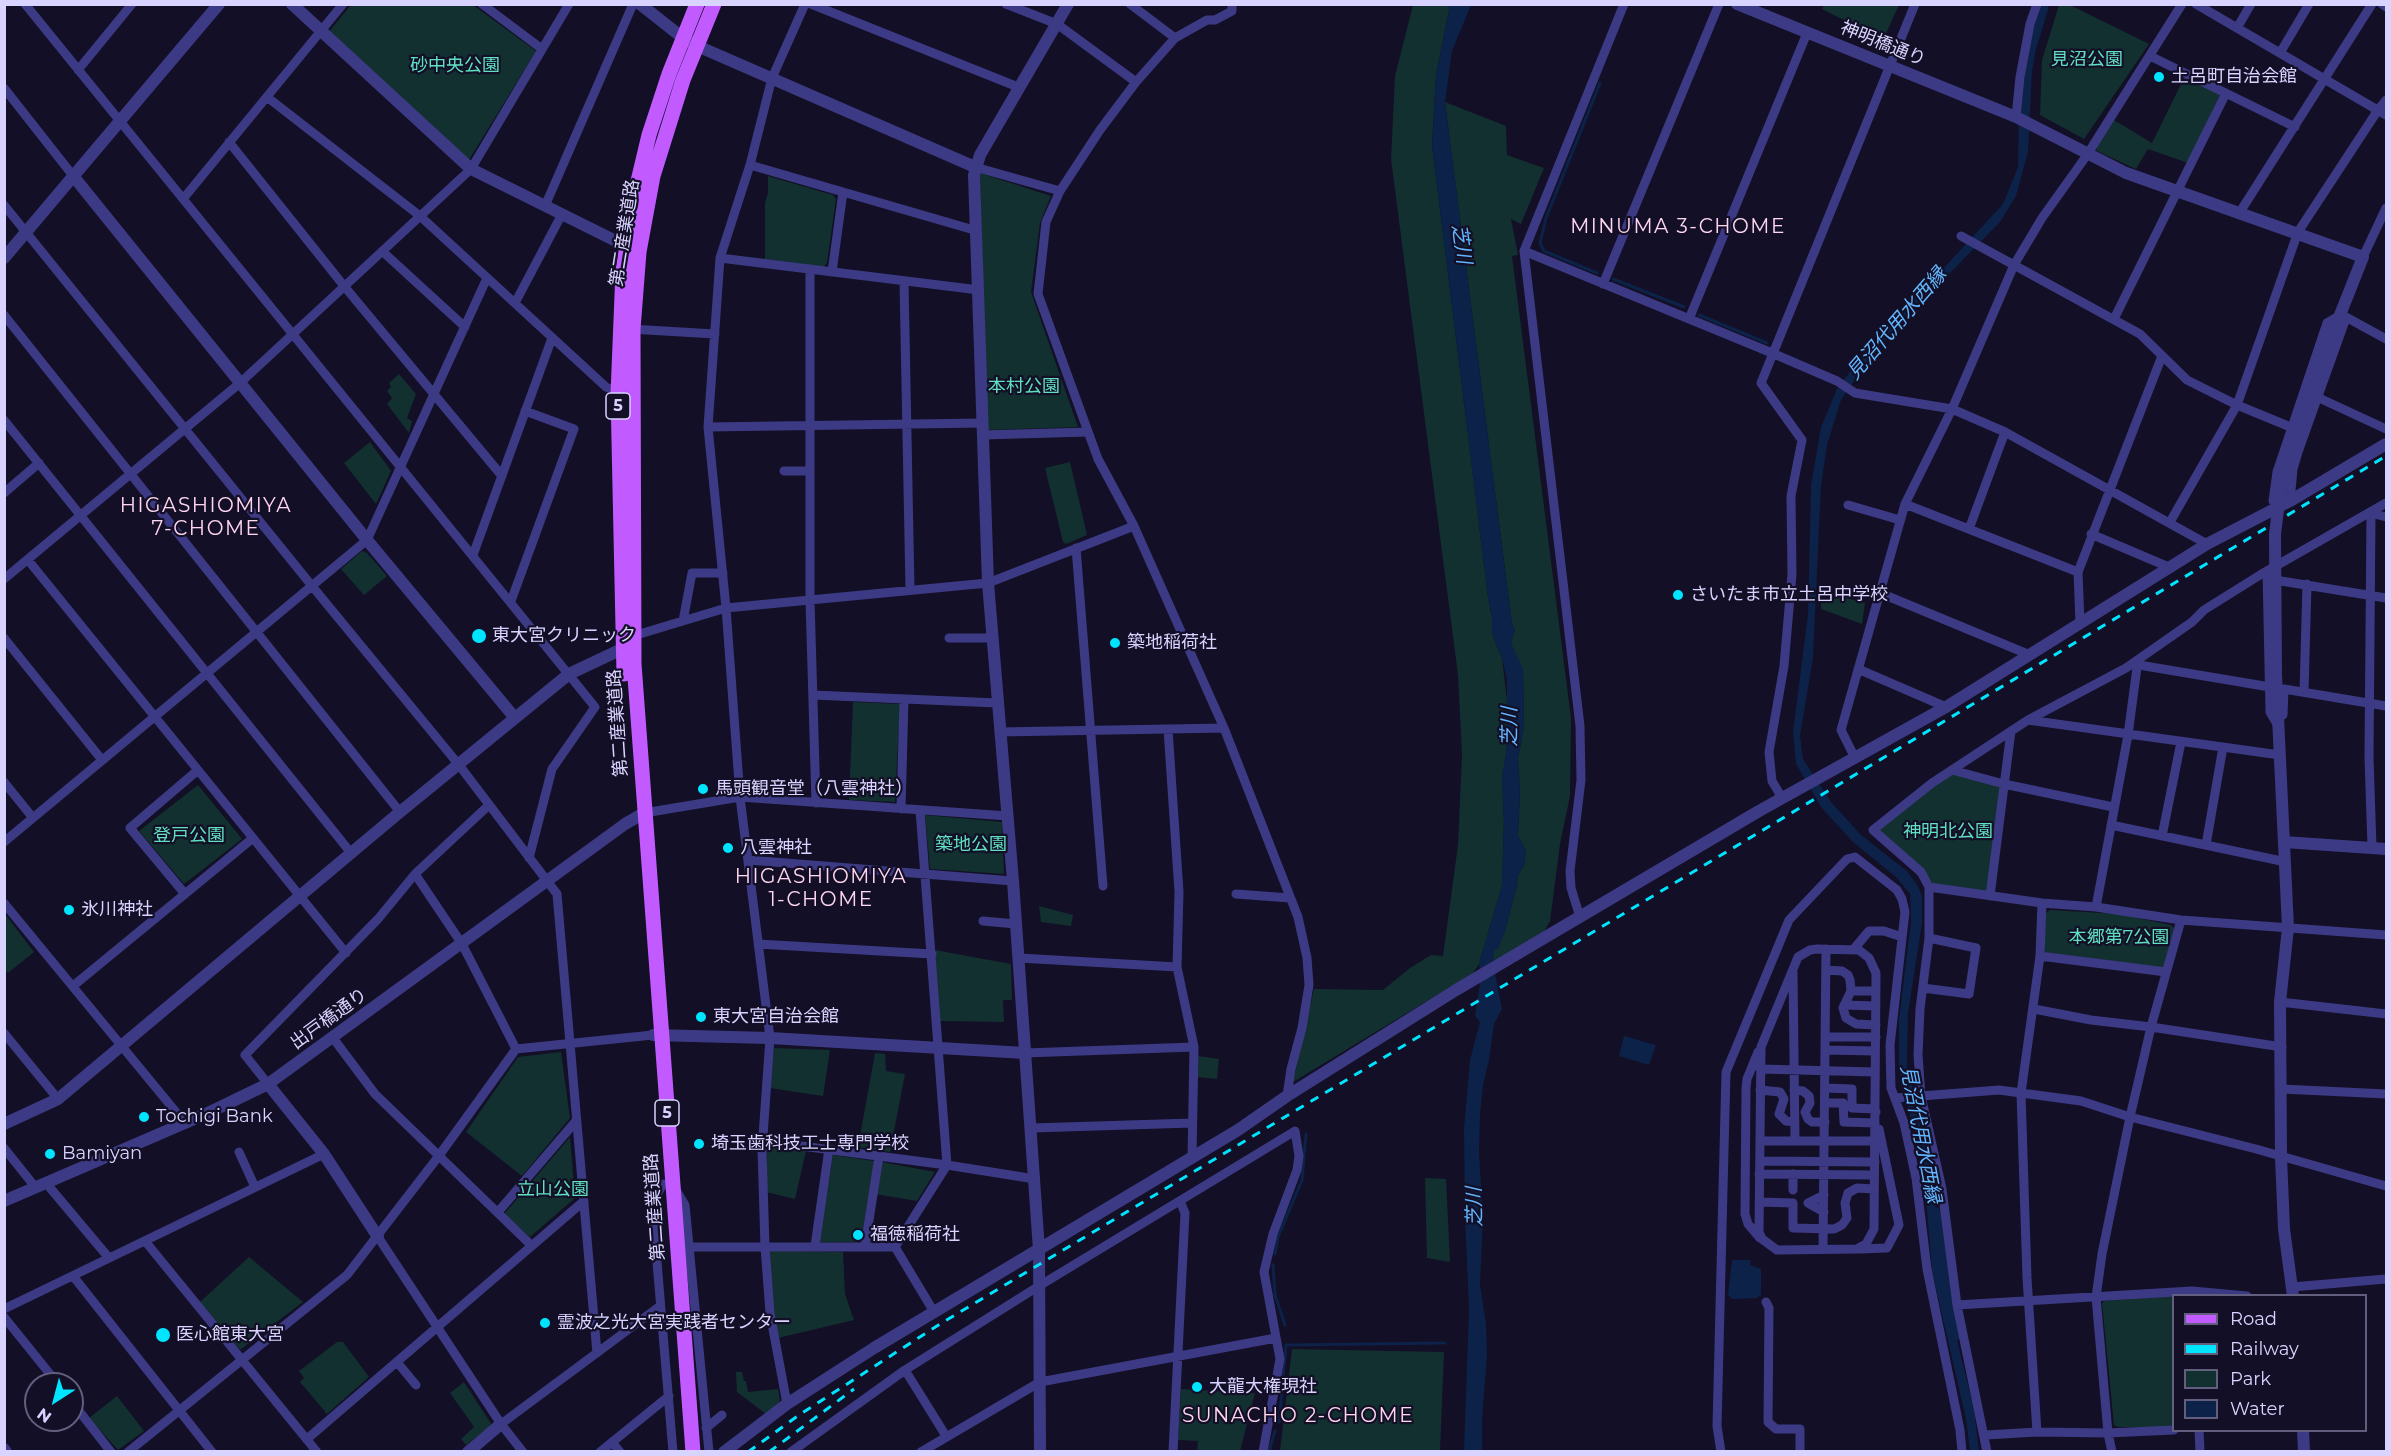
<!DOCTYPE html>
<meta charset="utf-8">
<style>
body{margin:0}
#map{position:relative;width:2391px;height:1456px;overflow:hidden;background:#130f26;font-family:Montserrat,sans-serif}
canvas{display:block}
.frame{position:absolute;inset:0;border:6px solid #d9d4ff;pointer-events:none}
.legend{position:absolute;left:2172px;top:1294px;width:195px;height:138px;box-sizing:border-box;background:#130f26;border:2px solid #625e7d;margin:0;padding:8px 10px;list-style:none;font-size:18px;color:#d9d4ff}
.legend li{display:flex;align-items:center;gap:12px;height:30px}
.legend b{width:30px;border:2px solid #625e7d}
.north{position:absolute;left:24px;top:1372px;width:60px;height:60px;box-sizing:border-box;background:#130f26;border:2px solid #625e7d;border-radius:50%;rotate:216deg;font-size:16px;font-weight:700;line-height:24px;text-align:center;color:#d9d4ff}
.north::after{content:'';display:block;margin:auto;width:21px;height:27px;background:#00e5ff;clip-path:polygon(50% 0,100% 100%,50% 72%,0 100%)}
</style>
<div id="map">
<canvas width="2391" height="1456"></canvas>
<div class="frame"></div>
<ul class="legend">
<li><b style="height:8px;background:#c25bff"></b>Road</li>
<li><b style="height:8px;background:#00e5ff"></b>Railway</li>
<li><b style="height:16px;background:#12302f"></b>Park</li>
<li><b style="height:16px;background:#0c2248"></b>Water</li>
</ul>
<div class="north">N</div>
</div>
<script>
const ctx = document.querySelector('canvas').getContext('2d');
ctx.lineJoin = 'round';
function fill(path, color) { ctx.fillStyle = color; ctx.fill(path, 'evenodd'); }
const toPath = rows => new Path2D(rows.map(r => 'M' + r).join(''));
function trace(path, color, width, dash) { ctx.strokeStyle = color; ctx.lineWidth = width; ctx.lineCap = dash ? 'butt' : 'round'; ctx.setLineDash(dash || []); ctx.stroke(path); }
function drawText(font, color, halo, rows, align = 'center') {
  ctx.font = font + ' Montserrat,"Noto Sans JP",sans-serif'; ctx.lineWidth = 4.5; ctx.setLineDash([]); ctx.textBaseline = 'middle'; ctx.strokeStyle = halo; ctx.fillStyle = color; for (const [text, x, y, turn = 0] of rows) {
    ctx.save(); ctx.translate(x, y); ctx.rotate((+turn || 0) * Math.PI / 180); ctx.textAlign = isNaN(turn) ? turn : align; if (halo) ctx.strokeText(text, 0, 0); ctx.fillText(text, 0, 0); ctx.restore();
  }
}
const green = toPath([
 [351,5,473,5,536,51,469,160,327,34],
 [1413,5,1450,5,1436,75,1432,145,1488,597,1492,618,1492,634,1502,658,1507,701,1506,754,1502,778,1504,822,1502,885,1479,964,1473,973,1293,1082,1314,989,1383,990,1410,968,1431,955,1443,956,1458,845,1462,755,1458,675,1391,159,1395,76],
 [1824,5,1824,4,1899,5,1883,40,1822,9],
 [2059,5,2070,5,2149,44,2084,139,2040,115,2042,60],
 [2185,76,2220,94,2188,163,2148,149,2136,169,2097,151,2096,145,2114,120,2152,143],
 [1445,102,1506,126,1507,155,1544,168,1521,224,1511,219,1518,255,1512,256,1571,718,1570,796,1560,844,1550,921,1544,932,1494,961,1494,949,1504,934,1517,885,1518,875,1524,865,1526,851,1518,836,1520,791,1518,759,1524,726,1523,669,1510,643,1515,630,1512,624],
 [980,173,1051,196,1040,223,1031,292,1078,427,987,430],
 [768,176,833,195,836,199,827,263,823,267,765,259,765,203,768,193],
 [399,374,416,394,407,418,412,421,409,433,387,404,392,398,387,391,391,387,389,383],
 [370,442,391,471,376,504,344,463],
 [1070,462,1087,535,1066,544,1063,542,1045,468],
 [362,551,367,553,387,576,364,595,341,569],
 [1821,591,1865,603,1862,624,1821,609],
 [853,702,900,704,895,802,849,800],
 [1952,770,2004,784,1990,896,1929,887,1873,830],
 [198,785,242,839,184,884,139,831],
 [925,815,1002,822,1004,874,930,869],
 [1039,906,1073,915,1071,926,1041,922],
 [2050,910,2119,914,2171,925,2174,928,2164,967,2163,968,2045,952,2045,914],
 [5,914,34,952,8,973,5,969],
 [935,950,1011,964,1012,1000,1003,1000,1004,1022,940,1021],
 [774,1048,830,1050,823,1096,770,1088],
 [561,1052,570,1118,522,1176,466,1132,518,1057],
 [875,1053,885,1054,886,1071,905,1074,890,1152,858,1147],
 [1198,1056,1219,1059,1217,1079,1197,1077],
 [570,1137,575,1198,530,1237,504,1214],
 [770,1144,806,1151,795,1199,766,1192,767,1147],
 [833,1155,874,1161,861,1242,819,1242],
 [882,1162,935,1172,917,1201,875,1194],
 [1425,1178,1446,1179,1450,1262,1427,1258],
 [771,1251,843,1252,845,1294,854,1320,778,1338,770,1286,768,1254],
 [249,1257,303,1302,240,1350,200,1302],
 [2173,1296,2173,1427,2118,1427,2114,1425,2102,1303,2104,1301],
 [337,1342,343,1342,369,1377,327,1414,300,1382,304,1378,299,1371],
 [1292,1349,1444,1352,1440,1451,1280,1451],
 [736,1372,742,1372,744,1381,746,1381,748,1392,778,1389,780,1400,779,1404,766,1414,737,1392],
 [464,1382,492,1425,466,1445,461,1439,474,1427,450,1393],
 [1181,1389,1255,1393,1240,1451,1197,1451,1198,1441,1178,1440],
 [117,1396,144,1431,118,1450,89,1418]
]);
const water = toPath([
 [1450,5,1471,5,1452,51,1445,102,1512,624,1515,630,1511,643,1523,669,1524,726,1518,759,1520,791,1518,836,1526,851,1524,865,1518,875,1517,885,1504,934,1498,949,1494,950,1494,968,1502,1009,1494,1024,1489,1060,1483,1085,1480,1114,1479,1153,1483,1217,1480,1284,1486,1324,1487,1355,1482,1421,1482,1452,1464,1451,1469,1308,1465,1220,1464,1128,1470,1060,1480,1022,1475,1016,1481,976,1479,964,1502,885,1504,822,1502,778,1506,754,1507,701,1507,680,1502,658,1492,634,1492,618,1488,597,1432,145,1436,75],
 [2040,5,2048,5,2048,10,2036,49,2032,71,2028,152,2016,196,2000,222,1898,326,1868,360,1841,400,1827,445,1821,486,1813,658,1800,736,1803,759,1831,802,1861,835,1907,871,1918,886,1922,896,1922,923,1908,1013,1907,1066,1930,1157,1945,1292,1974,1409,1979,1451,1970,1451,1966,1419,1932,1271,1923,1162,1902,1086,1899,1065,1899,1019,1911,921,1910,894,1896,877,1853,842,1821,807,1796,764,1793,732,1808,614,1811,485,1821,427,1837,389,1886,323,1940,272,2003,204,2018,167,2019,108,2031,37],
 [1624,1036,1656,1045,1649,1065,1619,1056],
 [1732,1260,1751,1260,1750,1265,1761,1269,1761,1295,1757,1298,1732,1299,1728,1295]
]);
const stream = toPath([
 [1597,273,1544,251,1540,243,1546,218,1600,83],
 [1613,279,1684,307],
 [1699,315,1767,343],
 [1275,1254,1278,1237,1302,1180,1306,1134],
 [1273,1265,1275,1295,1285,1325],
 [1279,1422,1286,1345,1445,1343],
 [1269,1452,1275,1431]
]);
const canal = toPath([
 [1935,1213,1955,1335]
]);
const minor = toPath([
 [25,4,595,707,552,769,529,858],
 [482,4,542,49],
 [811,4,1018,87],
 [1006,4,1057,24,1136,82],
 [1130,4,1175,38],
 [1232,4,1232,11,1215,20,1207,20,1175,38,1136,82,1100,130,1060,191,1046,222,1038,294,1098,459,1134,526,1224,728,1298,917,1307,958,1309,985,1302,1028,1291,1069,1287,1096],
 [2196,4,2386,115],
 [2382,4,2386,7],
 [2237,28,2251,4],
 [2280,53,2309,4],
 [2150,56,2295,127],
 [78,70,132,4],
 [4,88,74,177],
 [267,97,420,216,606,387,621,394],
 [2016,117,2020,77,2030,24,2037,4],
 [229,142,344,286,502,476],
 [750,165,974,230],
 [975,167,1060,191],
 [183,199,343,4],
 [4,205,312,586,459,765,557,894,597,1353],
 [545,206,633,4],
 [2240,212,2372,4],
 [1961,236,2140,334,2187,380,2237,405,2293,428],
 [382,251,465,327],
 [1524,251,1772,353,1837,381,1855,393,1952,409,2005,432,2207,544],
 [2363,257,2386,208],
 [720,258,979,290],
 [810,269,810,600,816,803],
 [832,272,843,192],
 [904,281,910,590],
 [1603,284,1719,4],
 [515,303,562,214],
 [4,315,400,812],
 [2344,316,2386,339],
 [1689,319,1807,33],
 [2114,319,2226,93],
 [630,329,715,334],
 [2317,397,2386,429],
 [4,420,351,853],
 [708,427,982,423],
 [982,435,1088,432],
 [784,471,810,471],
 [4,493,39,463],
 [2273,501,2277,472,2327,323,2339,316],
 [2290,501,2293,469,2298,452,2346,318],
 [1905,504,2078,572],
 [1848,505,1900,520],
 [2170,522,2237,405,2298,232,2378,110,2386,100],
 [1969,529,2005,432],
 [2091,534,2171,568],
 [1076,548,1103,886],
 [473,555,552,338],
 [28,560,346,953],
 [2267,571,2270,712,2277,724],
 [4,579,240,383,471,169,569,4],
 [2281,581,2386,598],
 [1880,593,2030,655],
 [511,601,574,429,525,411],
 [683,621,692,573,723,573],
 [2080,623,2078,572,2162,356],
 [633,636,726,608,988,583,1134,526],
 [4,638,102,760],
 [949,638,992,638],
 [2139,665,2270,687],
 [1858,669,1946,707],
 [2304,692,2307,584],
 [813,695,997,703],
 [2283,715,2284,689,2386,706],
 [2028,720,2280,755],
 [1168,729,1179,892,1177,967,1194,1047,1192,1158],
 [999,732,1224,728],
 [1855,758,1841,730,1905,504,1952,409,2014,265,2042,218,2087,155,2182,4],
 [1952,770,2004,784,2113,807],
 [4,782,33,818],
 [1782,798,1772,781,1769,752,1784,666,1792,574,1791,496,1802,440,1761,383,1915,4],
 [901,809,904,699],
 [644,813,740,797,1008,816],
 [2111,825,2286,862],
 [2162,836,2181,742],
 [4,842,367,540,487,278],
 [2206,845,2223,747],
 [2372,847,2369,757,2371,513,2386,517],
 [748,860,1013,881],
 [415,874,462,944,516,1049],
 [1929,887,2042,903,2096,907,2181,920,2386,935],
 [185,894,130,828,198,770],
 [1236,894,1290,898],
 [1990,896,2011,731],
 [4,903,185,1123],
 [2096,907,2128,735,2138,660],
 [1580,917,1571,888,1570,871,1581,780,1580,726,1524,251,1624,4],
 [983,921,1016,924],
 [758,944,932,954],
 [1817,949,1859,950,1869,958,1876,973,1874,1229,1866,1244,1857,1249,1777,1250,1762,1239,1759,1232,1761,1047,1798,957,1810,950,1817,949],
 [1853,950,1869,931,1884,931,1902,937],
 [2040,956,2166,972],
 [1019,958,1177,967],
 [1826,970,1842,971,1848,975,1850,980,1851,991,1843,1008,1846,1018,1856,1024,1876,1025],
 [1793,972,1795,1141],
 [73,986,253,838],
 [1923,988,1969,994,1976,948,1929,938],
 [1851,991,1876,991],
 [2280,1002,2386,1014],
 [1844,1005,1876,1006],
 [2034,1009,2091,1020,2151,1027,2282,1047],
 [4,1033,58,1099],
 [1825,1037,1876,1037],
 [333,1038,375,1094,531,1245],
 [1825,1050,1875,1051],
 [1758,1052,1747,1079,1746,1088,1745,1214,1748,1224,1760,1238],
 [1025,1053,1194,1047],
 [1760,1069,1875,1072],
 [268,1084,245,1055,378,919,415,874,489,805],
 [1825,1088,1852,1089,1852,1108,1875,1109,1876,1112],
 [2282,1089,2386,1094],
 [1760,1090,1780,1092,1784,1099,1779,1114,1786,1121,1795,1122],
 [1794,1090,1803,1091,1809,1096,1810,1103,1805,1112,1808,1119,1812,1122,1825,1122],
 [1895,1098,1999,1090,2081,1101,2130,1117,2256,1149,2386,1186],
 [1825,1103,1843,1103,1844,1122,1875,1123],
 [1032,1128,1192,1123],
 [763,1141,947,1165,920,810],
 [1760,1141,1875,1141],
 [4,1148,36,1188],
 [239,1152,255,1187],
 [1760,1161,1875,1162],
 [1759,1174,1874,1175],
 [46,1183,109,1258],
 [663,1184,652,1203,673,1452],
 [676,1190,685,1205,709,1452],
 [1793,1190,1793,1174],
 [1759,1202,1793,1203,1793,1228,1834,1229,1842,1225,1847,1218,1845,1203,1848,1193,1857,1188,1874,1189],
 [498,1212,576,1121],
 [1824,1212,1808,1203,1824,1195],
 [378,1237,501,1424,523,1452],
 [145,1241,317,1452],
 [815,1246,829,1149],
 [865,1246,879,1156],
 [689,1247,895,1247,934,1312],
 [895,1247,947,1165,1035,1179],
 [1823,1249,1826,949],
 [1860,1249,1887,1248,1899,1225,1879,1129],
 [73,1276,212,1452],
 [2292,1287,2386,1279],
 [1766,1302,1769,1308,1768,1422,1776,1429,1800,1429,1800,1452],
 [1957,1305,2192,1291,2247,1296],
 [4,1309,324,1154],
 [4,1317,58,1384],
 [397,1362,416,1385],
 [905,1370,946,1436],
 [72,1402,111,1452],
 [787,1404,770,1313,765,1247,762,1150,770,1038,740,797,726,608,708,427,720,258,750,165,772,78,805,4],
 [501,1424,660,1306],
 [706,1428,722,1415],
 [2199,1430,2200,1452],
 [2037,1432,2027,1278,2021,1093,2040,956,2042,903],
 [1986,1435,2037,1432,2108,1433,2174,1430],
 [307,1439,584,1201],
 [612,1442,620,1452],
 [128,1452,347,1275,438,1157,516,1049,653,1035],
 [600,1452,669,1396],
 [791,1452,905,1370,1039,1286,1295,1131,1299,1156,1297,1170,1273,1234,1264,1272,1280,1359,1263,1452],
 [921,1452,1040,1382,1276,1338],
 [1173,1452,1185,1213,1180,1201],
 [1721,1452,1717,1426,1726,1072,1789,920,1847,859,1855,857,1897,890,1902,899,1905,912,1890,1045,1891,1088,1904,1123,1916,1178,1927,1269,1960,1430,1962,1452],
 [1987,1452,1957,1305,1942,1189,1921,1096,1918,1055,1920,1009,1929,938,1929,887,1921,872,1873,830,1932,783,2028,720,2126,668,2192,622,2204,610,2260,575,2386,503],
 [2112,1452,2108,1433,2096,1297,2102,1254,2130,1117,2151,1027,2181,920]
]);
const tertiary = toPath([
 [292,4,471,169,634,250],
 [640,4,683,38,695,45,975,167],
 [1737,4,2016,117,2126,173,2363,257,2336,325],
 [74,177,367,540,515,718],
 [4,258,219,4],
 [2276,675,2288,928,2280,1002,2281,1157,2284,1229,2293,1296],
 [2284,842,2386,849],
 [653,1035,770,1038,1025,1053],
 [268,1084,324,1154,378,1237],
 [4,1124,58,1099,400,812,569,674,622,649,628,642],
 [4,1201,208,1113,268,1084,625,824,644,813],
 [2303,1430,2304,1452],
 [4,1449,6,1452],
 [468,1452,501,1424],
 [724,1452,787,1404,874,1348,1238,1130,1287,1096,1456,990,1759,811,1946,707,2207,544,2290,501,2386,444],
 [1040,1452,1039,1250,1013,881,988,583,974,175,980,155,1068,4]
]);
const primary = toPath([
 [624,674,618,394,623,271,634,198,649,135,669,74,697,4],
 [693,1452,634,664,633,329,639,252,653,176,683,80,714,4]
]);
const rail = toPath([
 [748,1452,799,1415,940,1324,2386,456],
 [769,1452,854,1389]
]);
const tertiaryBridge = toPath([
 [2276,675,2275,534,2280,494,2287,463,2336,325]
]);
const markers = [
 [2159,77,6,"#00e5ff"],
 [1678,595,6,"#00e5ff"],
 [479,636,8,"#00e5ff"],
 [1115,643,6,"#00e5ff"],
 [703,789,6,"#00e5ff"],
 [728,848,6,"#00e5ff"],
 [69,910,6,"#00e5ff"],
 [701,1017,6,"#00e5ff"],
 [144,1117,6,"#00e5ff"],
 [699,1144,6,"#00e5ff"],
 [50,1154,6,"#00e5ff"],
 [858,1235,6,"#00e5ff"],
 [545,1323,6,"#00e5ff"],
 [163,1335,8,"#00e5ff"],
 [1197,1387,6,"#00e5ff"]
];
const shields = [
 [618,406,24],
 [667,1113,24]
];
const shieldNames = [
 ["5",618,406],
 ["5",667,1113]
];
const streetNames = [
 ["神明橋通り",1883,44,22],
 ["第二産業道路",625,233,-81],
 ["第二産業道路",618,723,-94],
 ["出戸橋通り",329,1019,-36],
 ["第二産業道路",655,1207,-94]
];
const parkNames = [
 ["見沼公園",2087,60],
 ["砂中央公園",455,66],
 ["本村公園",1024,387],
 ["神明北公園",1948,832],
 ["登戸公園",189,836],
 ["築地公園",971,845],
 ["本郷第7公園",2119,938],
 ["立山公園",553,1190]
];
const poiNames = [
 ["土呂町自治会館",2171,77],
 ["さいたま市立土呂中学校",1690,595],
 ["東大宮クリニック",492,636],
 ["築地稲荷社",1127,643],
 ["馬頭観音堂（八雲神社）",715,789],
 ["八雲神社",740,848],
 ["氷川神社",81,910],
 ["東大宮自治会館",713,1017],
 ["Tochigi Bank",156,1117],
 ["埼玉歯科技工士専門学校",711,1144],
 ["Bamiyan",62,1154],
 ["福徳稲荷社",870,1235],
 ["霊波之光大宮実践者センター",557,1323],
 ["医心館東大宮",176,1335],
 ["大龍大権現社",1209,1387]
];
const neighbourhoodNames = [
 ["MINUMA 3-CHOME",1678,227],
 ["HIGASHIOMIYA",206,506],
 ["7-CHOME",206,529],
 ["HIGASHIOMIYA",821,877],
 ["1-CHOME",821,900],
 ["SUNACHO 2-CHOME",1298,1416]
];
const waterNames = [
 ["芝川",1461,244,82],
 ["見沼代用水西縁",1897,324,-49],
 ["芝川",1510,727,-90],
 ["見沼代用水西縁",1920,1134,79],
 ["芝川",1475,1207,-91]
];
fill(green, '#12302f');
fill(water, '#0c2248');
trace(stream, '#0c2248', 3);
trace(canal, '#0c2248', 12);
trace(minor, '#3d3a85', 9);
trace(tertiary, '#3d3a85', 12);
trace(primary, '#c25bff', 15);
trace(rail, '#00e5ff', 3, [9, 8]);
trace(tertiaryBridge, '#3d3a85', 12);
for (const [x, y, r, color] of markers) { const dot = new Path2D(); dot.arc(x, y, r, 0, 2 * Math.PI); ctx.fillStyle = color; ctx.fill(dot); trace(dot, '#130f26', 2); }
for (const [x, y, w] of shields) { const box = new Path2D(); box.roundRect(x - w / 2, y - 13, w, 26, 4.5); ctx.fillStyle = '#130f26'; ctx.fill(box); trace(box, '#d9d4ff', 1.5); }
drawText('bold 16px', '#d9d4ff', null, shieldNames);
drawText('18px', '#d9d4ff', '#130f26', streetNames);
drawText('18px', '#5fe0c0', '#130f26', parkNames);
drawText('18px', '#d9d4ff', '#130f26', poiNames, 'left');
ctx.letterSpacing = '1.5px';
drawText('20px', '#ffd6f0', '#130f26', neighbourhoodNames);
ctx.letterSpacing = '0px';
drawText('italic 20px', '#62b6ff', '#130f26', waterNames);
</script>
